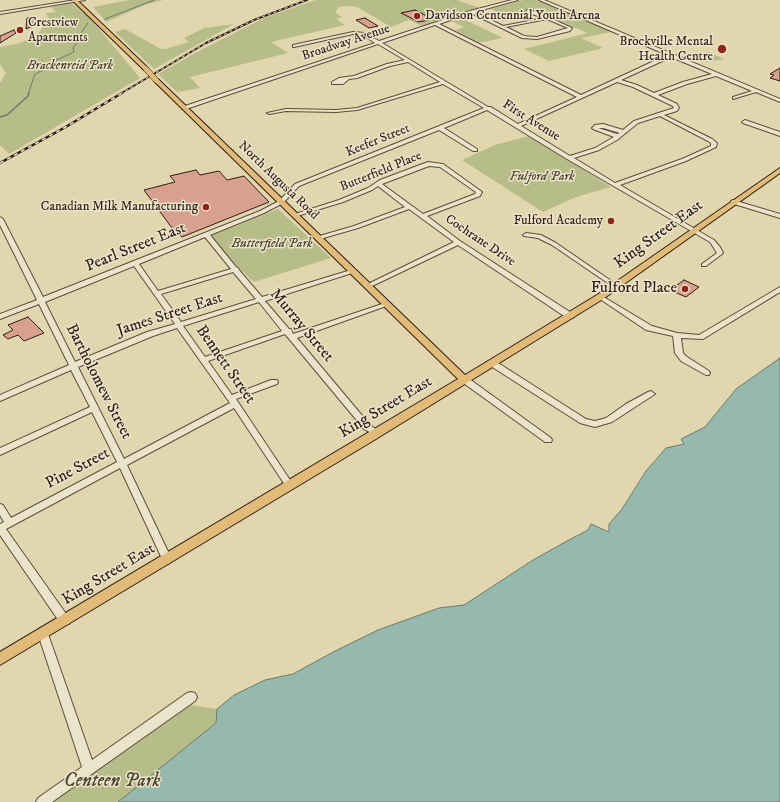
<!DOCTYPE html>
<style>
body{margin:0}
canvas{display:block;background:#e2d6ae}
</style>
<canvas width="780" height="802"></canvas>
<script>
const ctx = document.querySelector('canvas').getContext('2d');
ctx.lineJoin = 'round';
function fill(path, color) { ctx.fillStyle = color; ctx.fill(path, 'evenodd'); }
const toPath = rows => new Path2D(rows.map(r => 'M' + r).join(''));
function trace(path, color, width, dash) { ctx.strokeStyle = color; ctx.lineWidth = width; ctx.lineCap = dash ? 'butt' : 'round'; ctx.setLineDash(dash || []); ctx.stroke(path); }
function drawText(font, color, halo, rows, align = 'center') {
  ctx.font = font + ' "IM FELL DW Pica",serif'; ctx.lineWidth = 3; ctx.setLineDash([]); ctx.textBaseline = 'middle'; ctx.strokeStyle = halo; ctx.fillStyle = color; for (const [text, x, y, turn = 0] of rows) {
    ctx.save(); ctx.translate(x, y); ctx.rotate((+turn || 0) * Math.PI / 180); ctx.textAlign = isNaN(turn) ? turn : align; if (halo) ctx.strokeText(text, 0, 0); ctx.fillText(text, 0, 0); ctx.restore();
  }
}
const green = toPath([
 [129,0,163,0,145,5,106,22,93,7],
 [316,0,457,0,480,8,424,27,409,20,391,27,357,7,346,6,339,7,335,12,342,17,336,19,345,25,271,42,288,53,190,77,200,88,177,92,158,74,199,51,264,18],
 [523,0,537,0,612,32,581,38,603,48,549,61,524,49,588,33,538,12,508,18,491,9],
 [71,3,90,18,140,78,9,154,0,145,0,83,6,73,0,64,0,47,20,43,37,35,49,19,46,13,56,12,51,7],
 [461,18,501,37,502,38,478,43,455,30,464,27,451,21],
 [234,24,154,69,115,32,125,29,161,49,165,49,189,42,184,38,204,28],
 [708,52,724,59,707,62,692,55],
 [529,136,611,187,576,197,543,212,462,160,495,145],
 [278,209,331,258,254,282,238,267,210,236],
 [190,705,217,709,216,723,118,802,52,802]
]);
const water = toPath([
 [780,358,780,802,118,802,216,723,217,709,234,695,265,680,293,674,335,651,378,630,439,608,464,605,533,560,567,541,588,530,591,524,609,532,609,524,622,509,646,471,666,448,684,444,681,439,705,427,736,389,780,358]
]);
const streamFar1 = toPath([
 [105,19,154,0],
 [28,94,35,74,45,69,50,63,74,52,73,48,77,42,76,37,80,35,88,23]
]);
const stream = toPath([
 [0,117,7,115,28,96,29,93]
]);
const building = toPath([
 [415,10,433,19,419,22,401,13,415,10],
 [36,17,35,25,26,29,27,18,36,17],
 [365,18,378,26,369,28,356,20,365,18],
 [14,30,16,33,0,43,0,36,14,30],
 [780,68,780,81,770,78,774,75,770,74,780,68],
 [196,170,200,175,219,171,227,180,244,176,269,202,182,237,172,228,144,190,175,182,170,176,196,170],
 [684,280,699,287,686,297,670,290,684,280],
 [28,317,44,333,24,341,18,335,8,339,3,335,13,330,8,325,28,317]
]);
const minor = toPath([
 [76,0,85,0,0,14,0,12,76,0],
 [512,0,518,0,475,12,503,26,544,18,526,12,527,10,537,12,572,28,570,31,537,39,522,38,471,13,439,24,581,95,667,55,539,0,544,0,780,99,780,102,756,92,733,99,733,97,752,91,716,76,687,84,658,95,677,104,679,108,677,111,664,115,712,139,717,143,716,147,686,161,620,185,714,240,720,247,723,253,722,254,706,266,702,266,702,264,717,253,710,242,567,159,487,110,444,128,477,149,477,151,473,151,439,130,299,186,283,203,264,213,210,235,236,267,238,268,239,270,262,297,351,270,355,270,355,272,265,301,289,329,291,329,293,334,385,303,389,303,390,304,389,305,297,338,370,425,381,433,377,436,364,429,285,334,208,361,232,395,271,380,277,380,278,382,277,384,236,399,294,486,293,488,290,489,287,488,234,408,127,465,172,560,170,563,167,564,164,563,120,468,6,529,69,618,70,621,69,624,65,625,61,624,0,535,0,524,4,522,0,515,0,504,3,505,11,518,117,462,92,412,0,455,0,448,90,407,71,370,0,401,0,395,69,365,39,304,0,319,0,314,37,300,0,225,0,217,3,219,43,297,260,211,279,201,295,184,484,108,443,84,357,110,336,112,286,111,269,114,267,113,286,109,336,110,357,108,440,82,408,62,390,66,357,78,349,79,343,84,332,84,332,82,339,78,354,76,387,64,405,60,378,44,186,109,182,109,182,107,375,43,363,35,353,34,294,47,293,47,293,45,353,32,365,33,379,41,470,11,512,0],
 [547,19,568,28,537,37,524,36,506,27,547,19],
 [435,25,577,97,518,124,491,107,488,107,382,43,435,25],
 [671,57,712,74,683,82,654,93,637,85,621,80,671,57],
 [617,82,633,87,673,106,674,108,634,121,623,130,603,124,595,125,592,128,593,129,614,137,595,148,570,156,521,126,617,82],
 [660,116,708,141,711,143,711,146,682,159,615,183,574,158,599,150,617,140,638,123,660,116],
 [598,128,603,128,620,133,617,134,598,128],
 [205,237,231,269,158,291,139,264,205,237],
 [134,266,175,324,147,332,75,362,45,302,134,266],
 [233,272,256,299,181,322,161,294,233,272],
 [259,302,282,331,205,357,183,326,259,302],
 [177,328,230,403,124,459,78,367,153,336,177,328],
 [745,120,780,132,780,136,743,123,742,122,745,120],
 [428,162,443,164,482,192,480,196,427,216,460,241,573,314,574,316,573,318,567,318,458,245,370,287,366,287,366,285,454,242,409,209,358,228,320,239,316,239,316,237,354,226,405,207,378,186,372,190,343,202,297,216,295,217,292,215,339,200,368,188,380,180,428,162],
 [429,166,440,167,476,192,475,194,423,214,382,184,429,166],
 [733,200,780,214,780,218,731,203,731,201,733,200],
 [526,233,541,235,556,243,620,287,619,288,615,288,552,245,538,238,524,236,523,235,526,233],
 [780,287,780,292,703,339,681,338,683,353,687,357,709,371,710,373,709,375,706,375,681,361,675,353,673,336,646,330,597,297,600,295,602,296,652,326,677,333,699,335,780,287],
 [489,361,495,361,586,419,595,421,606,418,626,404,648,392,651,391,655,394,612,422,595,427,580,423,489,365,488,363,489,361],
 [462,378,468,378,551,438,552,440,551,442,545,442,462,382,461,380,462,378],
 [43,629,47,631,48,634,92,760,187,693,191,692,195,693,197,697,195,701,52,802,36,802,38,798,82,767,38,634,39,631,43,629]
]);
const major = toPath([
 [72,0,77,0,148,68,148,70,144,70,72,0],
 [154,79,158,79,465,375,597,295,780,168,780,173,603,299,371,442,0,665,0,652,458,379,154,81,154,79]
]);
const railFar1 = toPath([
 [120,94,206,43,254,20,307,0]
]);
const rail = toPath([
 [0,163,64,128,122,93]
]);
const majorBridge = toPath([
 [146,69,156,80]
]);
const markers = [
 [417,16,4,"#8f2418"],
 [20,30,4,"#8f2418"],
 [722,49,5,"#8f2418"],
 [206,207,4,"#8f2418"],
 [611,221,4,"#8f2418"],
 [685,289,4,"#8f2418"]
];
const farPoinames = [
 ["Davidson Centennial Youth Arena",425,16,"left"],
 ["Crestview",28,23,"left"],
 ["Apartments",28,38,"left"],
 ["Brockville Mental",713,42],
 ["Health Centre",713,57],
 ["Canadian Milk Manufacturing",198,207],
 ["Fulford Academy",603,221]
];
const farStreetnames = [
 ["Broadway Avenue",346,43,-18],
 ["First Avenue",531,121,32],
 ["Keefer Street",378,141,-22],
 ["Butterfield Place",381,172,-22],
 ["North Augusta Road",278,181,44],
 ["Cochrane Drive",480,241,34]
];
const farParknames = [
 ["Brackenreid Park",70,66],
 ["Fulford Park",542,177],
 ["Butterfield Park",272,244]
];
const streetNames = [
 ["King Street East",659,235,-36],
 ["Pearl Street East",136,248,-22],
 ["James Street East",170,315,-18],
 ["Murray Street",301,326,50],
 ["Bennett Street",225,365,55],
 ["Bartholomew Street",98,382,63],
 ["King Street East",386,408,-31],
 ["Pine Street",78,469,-28],
 ["King Street East",109,575,-31]
];
const poiNames = [
 ["Fulford Place",677,289]
];
const nearParknames = [
 ["Centeen Park",112,782]
];
fill(green, '#b6bd88');
fill(water, '#95b9ac');
trace(water, '#6c7b70', 1);
trace(streamFar1, '#6c7b70', 1);
trace(stream, '#6c7b70', 1.5);
fill(building, '#d8a08e');
trace(building, '#2f1e16', 1);
trace(minor, '#5c4c3c', 2);
trace(major, '#2f1e16', 2);
fill(minor, '#ece4ca');
fill(major, '#e1bb77');
trace(railFar1, '#2f1e16', 2);
trace(rail, '#2f1e16', 2.5);
trace(railFar1, '#ece4ca', 1, [3]);
trace(rail, '#ece4ca', 1.5, [4]);
trace(majorBridge, '#2f1e16', 6, []);
trace(majorBridge, '#e1bb77', 5);
for (const [x, y, r, color] of markers) { const dot = new Path2D(); dot.arc(x, y, r, 0, 2 * Math.PI); ctx.fillStyle = color; ctx.fill(dot); trace(dot, '#ece4ca', 1.5); }
drawText('13px', '#2f1e16', '#ece4ca', farPoinames, 'right');
drawText('13px', '#2f1e16', '#ece4ca', farStreetnames);
drawText('italic 13px', '#514632', '#ece4ca', farParknames);
drawText('16px', '#2f1e16', '#ece4ca', streetNames);
drawText('16px', '#2f1e16', '#ece4ca', poiNames, 'right');
drawText('italic 19px', '#514632', '#ece4ca', nearParknames);
</script>
